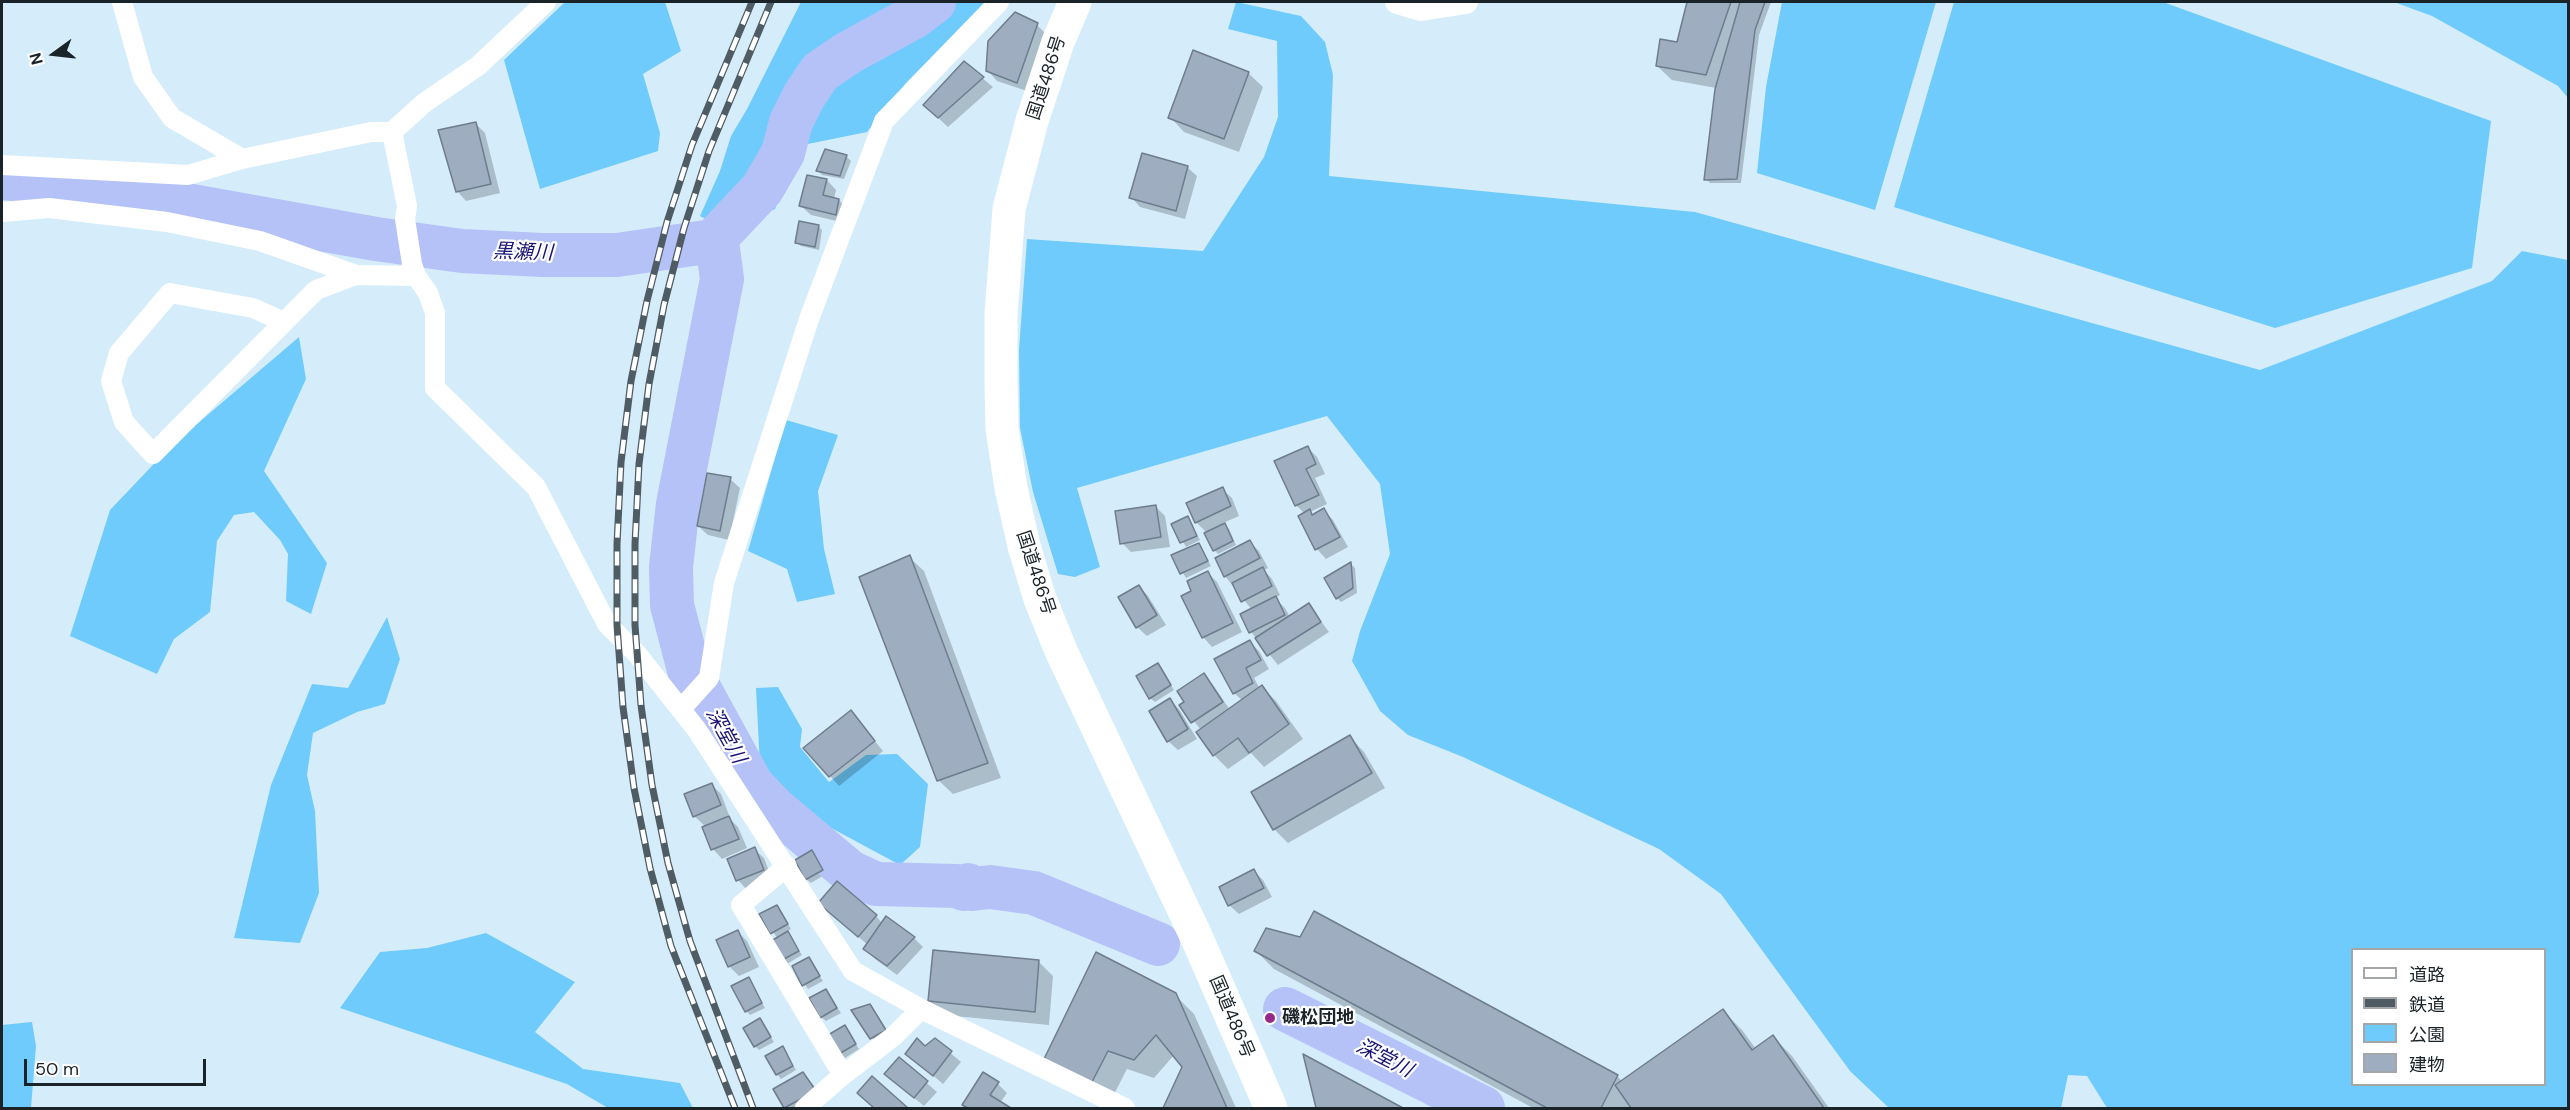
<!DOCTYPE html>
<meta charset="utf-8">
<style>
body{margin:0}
#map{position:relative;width:2570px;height:1110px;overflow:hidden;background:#d5edfb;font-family:"DM Sans","Noto Sans JP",sans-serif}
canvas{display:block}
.frame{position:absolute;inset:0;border:3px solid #1a2328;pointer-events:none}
.legend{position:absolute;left:2351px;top:948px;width:195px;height:138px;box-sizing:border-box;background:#fff;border:2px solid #a3a7a9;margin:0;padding:8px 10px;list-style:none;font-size:18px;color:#1a2328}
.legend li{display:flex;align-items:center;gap:12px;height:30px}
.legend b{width:30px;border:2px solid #a3a7a9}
.north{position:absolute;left:24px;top:24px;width:60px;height:60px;-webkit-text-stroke:4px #fff;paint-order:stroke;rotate:255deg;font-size:16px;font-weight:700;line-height:24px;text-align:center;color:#1a2328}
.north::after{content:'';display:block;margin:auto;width:21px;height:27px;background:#1a2328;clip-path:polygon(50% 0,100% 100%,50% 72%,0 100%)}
.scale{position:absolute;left:24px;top:1059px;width:182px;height:27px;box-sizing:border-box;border:3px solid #1a2328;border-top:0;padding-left:8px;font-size:18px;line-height:21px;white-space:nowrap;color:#1a2328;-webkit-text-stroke:4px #fff;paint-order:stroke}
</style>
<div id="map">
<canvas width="2570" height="1110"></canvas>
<div class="frame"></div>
<ul class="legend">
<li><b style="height:8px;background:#fff"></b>道路</li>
<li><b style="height:8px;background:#4f5c63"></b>鉄道</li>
<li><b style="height:16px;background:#6ecbfc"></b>公園</li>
<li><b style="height:16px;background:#9eadbf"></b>建物</li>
</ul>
<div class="north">N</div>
<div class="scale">50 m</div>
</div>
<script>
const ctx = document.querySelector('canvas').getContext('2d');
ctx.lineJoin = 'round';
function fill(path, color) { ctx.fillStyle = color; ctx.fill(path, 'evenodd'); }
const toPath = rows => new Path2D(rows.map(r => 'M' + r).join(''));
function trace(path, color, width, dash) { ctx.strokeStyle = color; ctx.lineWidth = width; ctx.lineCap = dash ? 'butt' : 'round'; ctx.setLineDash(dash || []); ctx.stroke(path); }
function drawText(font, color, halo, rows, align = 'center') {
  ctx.font = font + ' "DM Sans","Noto Sans JP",sans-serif'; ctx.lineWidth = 4.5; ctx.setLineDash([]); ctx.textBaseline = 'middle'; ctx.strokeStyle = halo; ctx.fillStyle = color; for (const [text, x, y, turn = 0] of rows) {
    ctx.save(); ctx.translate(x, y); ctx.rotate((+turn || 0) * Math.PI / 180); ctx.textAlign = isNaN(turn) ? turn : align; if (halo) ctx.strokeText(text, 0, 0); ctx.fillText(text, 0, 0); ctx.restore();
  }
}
const green = toPath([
 [565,2,665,2,681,51,643,74,660,133,658,151,540,189,504,60],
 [801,2,985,2,906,83,867,132,798,146,775,209,728,231,700,216,720,171,731,136,747,109],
 [1236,2,1301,16,1325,42,1333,75,1329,176,1695,212,2260,370,2492,281,2522,251,2568,260,2568,1108,2107,1108,2087,1076,2068,1075,2061,1108,1889,1108,1850,1071,1721,894,1659,849,1463,757,1408,735,1380,711,1352,661,1360,631,1390,554,1380,484,1327,416,1077,488,1100,567,1075,577,1058,574,1033,492,1020,428,1019,350,1027,239,1203,251,1264,157,1278,117,1277,41,1228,29],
 [2352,950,2544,950,2544,1084,2352,1084],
 [1782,2,1936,2,1875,210,1757,173,1766,87],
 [1954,2,2163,2,2491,121,2472,268,2275,328,1894,207],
 [2394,2,2568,2,2568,98,2558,86,2432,16],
 [299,337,306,379,264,471,327,563,311,614,286,601,288,554,280,540,254,512,234,515,217,541,210,612,174,639,157,674,70,636,110,510,170,447],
 [786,420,838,435,818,491,824,549,835,594,797,602,787,569,748,551],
 [387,617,400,659,385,704,357,712,313,733,307,775,315,811,319,893,300,943,234,938,271,785,312,684,348,688],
 [778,687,802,729,800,747,829,782,866,755,897,754,928,784,920,847,900,865,781,801,760,767,756,688],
 [486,933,575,982,535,1032,583,1069,680,1083,693,1108,608,1108,567,1084,340,1008,380,952,427,948],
 [32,1022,36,1046,31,1108,2,1108,2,1025]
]);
const shadow = toPath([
 [1689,2,1771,2,1759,35,1741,183,1710,183,1706,179,1716,88,1672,80,1657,66,1678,44],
 [1037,25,1046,34,1027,91,997,81,988,71],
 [964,63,993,87,948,127,934,114],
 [1248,73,1263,87,1239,152,1184,132,1170,117],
 [476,124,485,133,500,193,466,201,457,191],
 [846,156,851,161,844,179,822,175,818,171],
 [1187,167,1197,176,1185,219,1140,207,1131,197],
 [827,180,836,190,834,199,839,200,848,210,845,223,811,215,801,206],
 [818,226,822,230,819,250,801,246,796,242],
 [1307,447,1317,457,1325,474,1315,478,1327,504,1310,512,1314,516,1324,510,1333,520,1348,547,1326,559,1317,549,1300,516,1305,514,1296,505],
 [730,479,740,488,729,540,708,535,698,526],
 [1222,489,1232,498,1239,516,1223,523,1229,529,1236,545,1218,554,1214,550,1207,533,1196,522],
 [1156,507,1165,516,1170,547,1131,552,1122,543],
 [1187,518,1200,540,1186,547,1173,525],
 [1250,542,1259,551,1268,568,1264,570,1272,579,1280,595,1275,598,1285,608,1290,617,1309,605,1329,632,1278,665,1251,632,1252,610,1225,576],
 [1199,544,1211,566,1186,578,1173,556],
 [909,557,924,571,1001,778,953,794,938,780],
 [1351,564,1355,568,1357,593,1341,602,1337,598],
 [1208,573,1217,582,1242,632,1212,647,1203,637,1193,592],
 [1139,586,1148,596,1166,625,1147,636,1137,627],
 [1250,642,1259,651,1269,669,1254,678,1260,689,1262,687,1276,701,1303,739,1264,767,1251,753,1228,769,1214,755,1201,730,1182,706,1204,675,1213,685,1230,710,1243,701,1234,693],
 [1162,670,1174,690,1155,702,1150,698],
 [1170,700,1179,709,1197,739,1178,750,1168,741],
 [851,712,883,751,839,786,805,748],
 [1350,737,1364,752,1385,788,1288,843,1274,829],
 [711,784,721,794,729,815,727,816,738,827,747,848,722,859,713,849,706,827,694,816],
 [754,849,764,858,772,879,747,890,738,880],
 [812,852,826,874,811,883,806,879],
 [1254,871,1263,880,1272,897,1239,914,1229,905],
 [777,907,791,929,786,932,802,955,787,964,783,960,778,939,761,915],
 [829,912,876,916,883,924,914,938,923,947,897,975,875,959,865,949,868,945],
 [737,931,747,941,759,967,739,976,730,967,718,941],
 [1255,950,1617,1076,1623,1082,1723,1011,1742,1030,1756,1049,1773,1037,1792,1056,1829,1108,1633,1108,1631,1105,1629,1108,1533,1108,1274,969],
 [808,959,823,981,808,989,794,967],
 [1038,961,1053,976,1049,1025,944,1015,929,1001],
 [749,979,765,1008,750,1015,746,1011],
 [826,990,841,1013,826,1021,821,1017],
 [1175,995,1194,1014,1236,1108,1165,1108,1184,1067,1174,1055,1154,1078,1127,1069,1111,1100,1065,1078],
 [870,1006,889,1034,876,1043,854,1011],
 [760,1020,774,1042,759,1050,755,1046],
 [845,1027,859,1049,845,1058,840,1053],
 [935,1040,961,1062,943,1084,907,1053,925,1048],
 [782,1048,796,1070,781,1079,777,1074],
 [1305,1056,1400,1108,1318,1108],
 [899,1059,937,1092,924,1106,896,1083],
 [803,1074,812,1083,824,1101,811,1108,786,1108,775,1090],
 [998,1084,1007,1093,1000,1103,1009,1108,968,1108,964,1104]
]);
const river = toPath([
 [2,178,63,183,376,239,462,251,542,255,617,255,713,241,762,189,783,153,791,122,804,96,820,72,848,53,914,17,934,2],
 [713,241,718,249,722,279,678,504,671,567,672,605,689,670,752,785,774,808,850,872,876,884,957,886,964,889,968,885,972,889,990,887,1034,893,1158,944],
 [1285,1009,1483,1108]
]);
const building = toPath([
 [1687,2,1731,2,1706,75,1656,66,1660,39,1677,42,1687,2],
 [1740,2,1765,2,1755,30,1737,179,1704,180,1715,89,1740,2],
 [1015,12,1038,23,1017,83,986,71,988,41,1015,12],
 [1193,50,1249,72,1224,139,1168,118,1193,50],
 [964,61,984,77,938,118,923,105,964,61],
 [476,122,491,184,456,192,438,130,476,122],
 [825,149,847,155,840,176,816,171,825,149],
 [1142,153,1188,166,1176,211,1129,198,1142,153],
 [807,175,827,179,823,195,839,199,836,215,799,206,807,175],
 [799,221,819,225,815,247,795,243,799,221],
 [1308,446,1316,464,1306,469,1319,495,1295,506,1274,461,1308,446],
 [707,473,731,477,720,531,697,526,707,473],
 [1223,487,1231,506,1195,523,1186,503,1223,487],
 [1156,505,1161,537,1120,544,1115,511,1156,505],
 [1324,508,1340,537,1315,550,1298,516,1310,509,1312,515,1324,508],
 [1188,516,1197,536,1180,543,1171,524,1188,516],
 [1225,523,1233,541,1213,551,1204,533,1225,523],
 [1250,540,1260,558,1224,577,1215,558,1250,540],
 [1199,543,1208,561,1180,574,1171,555,1199,543],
 [910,555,988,763,937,781,859,577,910,555],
 [1351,562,1353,588,1336,599,1324,578,1351,562],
 [1263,567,1272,586,1241,602,1232,583,1263,567],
 [1208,571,1233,623,1202,638,1181,596,1191,591,1187,581,1208,571],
 [1139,585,1157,615,1136,628,1118,597,1139,585],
 [1276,596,1285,615,1249,633,1240,614,1276,596],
 [1309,603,1321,622,1267,656,1255,638,1309,603],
 [1250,640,1261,660,1246,668,1253,683,1233,694,1214,659,1250,640],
 [1158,663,1171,685,1149,699,1136,676,1158,663],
 [1204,673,1223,702,1191,723,1179,705,1184,702,1177,691,1204,673],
 [1262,685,1289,724,1249,753,1238,738,1213,756,1196,732,1262,685],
 [1170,698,1188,729,1167,742,1149,711,1170,698],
 [851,710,875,741,829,777,803,748,851,710],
 [1350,735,1372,773,1273,830,1251,792,1350,735],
 [712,783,721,805,693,817,684,794,712,783],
 [729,816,739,839,711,850,702,827,729,816],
 [755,847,764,870,736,881,727,859,755,847],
 [812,850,823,870,805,880,795,860,812,850],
 [1254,869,1264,888,1228,906,1219,887,1254,869],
 [837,881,877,915,858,937,818,903,837,881],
 [777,905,788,924,770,934,759,914,777,905],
 [1314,911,1618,1075,1601,1108,1547,1108,1254,951,1266,928,1300,937,1314,911],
 [886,916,915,937,887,966,863,949,886,916],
 [738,930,750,957,728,967,716,940,738,930],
 [788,931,799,951,782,960,771,941,788,931],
 [933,950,1039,960,1035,1012,928,1001,933,950],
 [1096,952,1176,993,1227,1108,1163,1108,1182,1067,1156,1035,1134,1060,1108,1051,1092,1082,1044,1059,1096,952],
 [809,957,820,976,802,986,792,966,809,957],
 [749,977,762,1003,745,1012,731,986,749,977],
 [826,989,837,1008,820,1018,809,998,826,989],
 [870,1004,886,1030,870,1039,851,1010,870,1004],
 [1723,1009,1752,1050,1773,1035,1824,1108,1631,1108,1615,1085,1723,1009],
 [760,1018,771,1037,754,1047,743,1028,760,1018],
 [845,1025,856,1044,839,1054,828,1035,845,1025],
 [917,1038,925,1046,935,1038,952,1051,933,1076,905,1054,917,1038],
 [783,1046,793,1066,776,1075,765,1056,783,1046],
 [1303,1054,1403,1108,1316,1108,1303,1054],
 [899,1057,928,1081,914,1098,884,1074,899,1057],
 [803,1072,816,1091,784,1108,773,1089,803,1072],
 [983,1072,999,1082,990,1095,1011,1108,968,1108,962,1105,983,1072],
 [872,1076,908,1108,874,1108,857,1093,872,1076]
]);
const minor = toPath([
 [122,2,143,77,172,118,242,159],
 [392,132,407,206,405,219,412,264,416,276,428,293,435,313,435,388,536,487,607,624,637,654,697,730,853,971,921,1009,1125,1108],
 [2,165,188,175,242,159,371,132,392,132,424,103,478,66,546,2],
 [2,212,49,208,167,222,260,241,356,275,416,276],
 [284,322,253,308,170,293,119,353,111,381,124,422,153,454,316,290,356,275],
 [681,709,709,678,724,583,809,319,884,121,999,2],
 [787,866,741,905,843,1075],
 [805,1108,843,1075,894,1036,921,1009]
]);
const tertiary = toPath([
 [1397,2,1421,9,1466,2]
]);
const trunk = toPath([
 [1075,2,1058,42,1032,121,1009,209,1001,315,1001,382,1002,429,1011,488,1024,546,1040,599,1062,653,1196,936,1271,1108]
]);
const rail = toPath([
 [735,1108,671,946,650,868,634,788,623,707,617,625,617,544,621,462,631,381,647,301,667,222,692,145,752,2],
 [753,1108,690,941,668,863,652,785,641,705,635,625,635,544,639,464,649,384,664,305,684,228,709,151,771,2]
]);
const markers = [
 [1270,1018,6,"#972989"]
];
const streetNames = [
 ["国道486号",1047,78,-72],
 ["国道486号",1035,573,72],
 ["国道486号",1231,1017,67]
];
const poiNames = [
 ["磯松団地",1282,1018]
];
const waterNames = [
 ["黒瀬川",523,253,2],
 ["深堂川",725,736,61],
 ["深堂川",1384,1059,27]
];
fill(green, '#6ecbfc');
fill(shadow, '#0003');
trace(river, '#b5c2f7', 44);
fill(building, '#9eadbf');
trace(building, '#6e7d8e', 1.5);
trace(minor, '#fff', 20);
trace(tertiary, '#fff', 24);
trace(trunk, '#fff', 33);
trace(rail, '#4f5c63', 7);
trace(rail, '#fff', 4.5, [14]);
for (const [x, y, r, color] of markers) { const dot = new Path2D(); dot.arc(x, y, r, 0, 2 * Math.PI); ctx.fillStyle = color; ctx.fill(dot); trace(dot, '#fff', 2); }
drawText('18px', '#1a2328', '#fff', streetNames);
drawText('bold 18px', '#1a2328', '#fff', poiNames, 'left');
drawText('italic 20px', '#1a1376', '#fff', waterNames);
</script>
